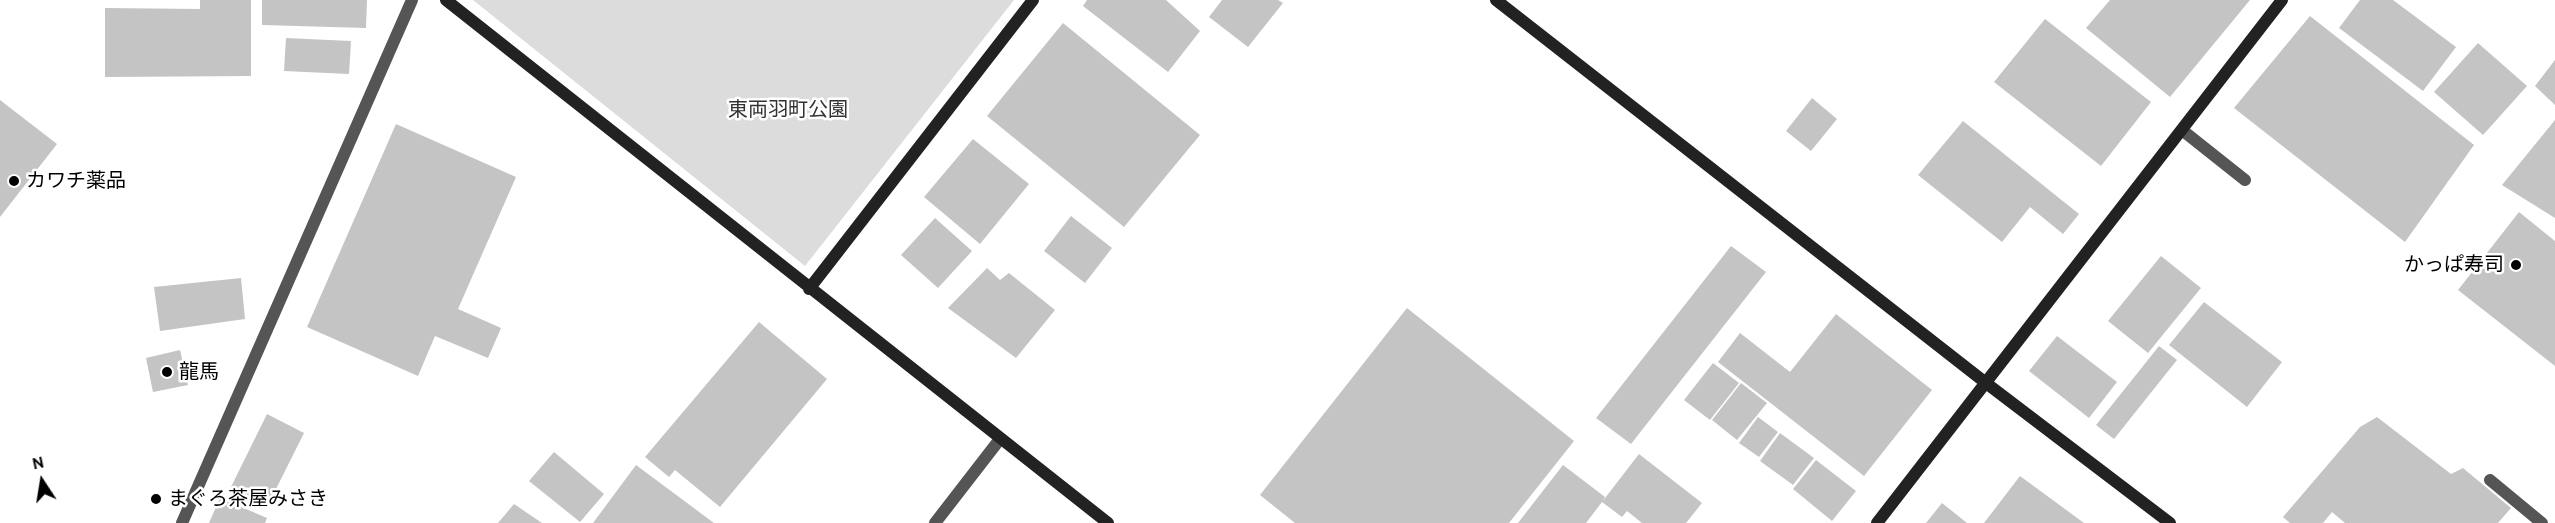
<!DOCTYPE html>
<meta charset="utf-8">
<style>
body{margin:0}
#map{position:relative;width:2555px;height:523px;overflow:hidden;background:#fff;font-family:Cabin,sans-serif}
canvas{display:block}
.north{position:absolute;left:12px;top:451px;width:60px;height:60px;-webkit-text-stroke:4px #fff;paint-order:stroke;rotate:348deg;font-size:16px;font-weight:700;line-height:24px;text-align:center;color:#000}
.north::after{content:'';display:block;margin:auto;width:21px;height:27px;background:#000;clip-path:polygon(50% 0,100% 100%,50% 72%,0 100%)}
</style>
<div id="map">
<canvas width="2555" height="523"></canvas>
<div class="north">N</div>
</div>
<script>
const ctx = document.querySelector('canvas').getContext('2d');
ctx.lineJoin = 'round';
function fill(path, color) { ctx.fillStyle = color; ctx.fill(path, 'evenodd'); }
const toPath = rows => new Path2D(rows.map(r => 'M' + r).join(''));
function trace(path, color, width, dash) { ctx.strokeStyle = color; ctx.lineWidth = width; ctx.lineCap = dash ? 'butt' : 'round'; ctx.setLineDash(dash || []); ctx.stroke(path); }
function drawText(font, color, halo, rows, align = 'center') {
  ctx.font = font + ' Cabin,"Noto Sans JP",sans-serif'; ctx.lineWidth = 5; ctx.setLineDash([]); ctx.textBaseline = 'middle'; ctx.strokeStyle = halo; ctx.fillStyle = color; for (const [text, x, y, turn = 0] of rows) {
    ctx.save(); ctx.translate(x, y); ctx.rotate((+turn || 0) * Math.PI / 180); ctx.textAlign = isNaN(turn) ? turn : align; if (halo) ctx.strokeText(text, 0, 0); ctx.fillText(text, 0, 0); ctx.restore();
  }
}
const green = toPath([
 [473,0,1014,0,805,266]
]);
const building = toPath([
 [200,0,251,0,251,76,105,77,105,8,200,9],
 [262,0,367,0,366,28,262,25],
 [1087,0,1166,0,1200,31,1168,72,1083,6],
 [1222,0,1278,0,1283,3,1248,47,1209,17],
 [2110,0,2250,0,2170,97,2086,28],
 [2360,0,2393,0,2456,47,2423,91,2339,28],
 [2310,16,2474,145,2405,242,2234,108],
 [2045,19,2151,102,2101,166,1994,82],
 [1063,23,1200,135,1124,227,987,116],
 [286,38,351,41,349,74,284,71],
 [2478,43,2527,86,2483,135,2434,92],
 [2555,60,2555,105,2535,86],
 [1812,98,1837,119,1811,151,1786,131],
 [0,100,57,144,0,217],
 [2555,120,2555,218,2502,185],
 [1963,121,2079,214,2063,234,2030,207,2002,242,1918,175],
 [396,124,516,177,458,309,501,328,488,358,435,336,418,376,307,327],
 [973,139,1029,184,980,244,924,197],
 [2519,212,2555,241,2555,366,2458,290],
 [1071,216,1112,248,1085,283,1044,251],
 [935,218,972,251,938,288,901,255],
 [1731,246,1766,272,1631,444,1596,418],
 [2161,256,2201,288,2148,353,2108,321],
 [987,268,1000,280,1009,273,1055,310,1016,358,948,308],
 [241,278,245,319,160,331,154,287],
 [2204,302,2282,362,2247,407,2169,345],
 [1407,308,1574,441,1509,523,1295,523,1260,495],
 [1836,314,1932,390,1864,476,1718,362,1740,333,1790,372],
 [759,322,827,379,720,507,675,470,669,477,645,457],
 [2057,336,2117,382,2089,418,2029,371],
 [2159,346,2177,360,2114,439,2096,425],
 [180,350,188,385,153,392,146,358],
 [1713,363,1739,383,1710,420,1684,400],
 [1741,383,1767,403,1737,440,1712,420],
 [267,414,304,433,268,505,231,487],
 [1758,417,1778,432,1759,457,1739,443],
 [2377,417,2451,474,2463,468,2511,508,2498,523,2345,523,2332,512,2323,523,2290,523,2283,517,2360,427],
 [1780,433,1814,458,1793,485,1760,461],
 [554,452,604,494,580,522,529,481],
 [1639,454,1702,503,1686,523,1642,523,1627,511,1622,517,1602,502],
 [1816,460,1856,491,1832,521,1793,489],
 [636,465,714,523,593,523],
 [1563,465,1605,497,1602,502,1586,523,1518,523],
 [2020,476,2084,523,1984,523],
 [220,498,267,518,265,523,209,523],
 [1942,503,1967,523,1926,523],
 [514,504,542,523,498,523]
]);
const lane = toPath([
 [2182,130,2245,180],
 [2490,480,2542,523],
 [935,523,1000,439]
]);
const street = toPath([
 [182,523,412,0]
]);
const secondary = toPath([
 [446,0,1108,523],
 [1496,0,1986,383,2170,523],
 [809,289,1033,0],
 [1877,523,2282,0]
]);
const markers = [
 [14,181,6,"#000"],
 [2516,265,6,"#000"],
 [167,372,6,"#000"],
 [156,499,6,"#000"]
];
const parkNames = [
 ["東両羽町公園",788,110]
];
const poiNames = [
 ["カワチ薬品",26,181],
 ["かっぱ寿司",2504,265,"right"],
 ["龍馬",179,372],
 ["まぐろ茶屋みさき",168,499]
];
fill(green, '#dcdcdc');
fill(building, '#c4c4c4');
trace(lane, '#555', 12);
trace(street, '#555', 12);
trace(secondary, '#222', 12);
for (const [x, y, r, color] of markers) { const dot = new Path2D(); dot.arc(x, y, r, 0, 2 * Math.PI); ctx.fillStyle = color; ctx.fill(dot); trace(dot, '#fff', 2); }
drawText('20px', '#333', '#fff', parkNames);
drawText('20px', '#000', '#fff', poiNames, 'left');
</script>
